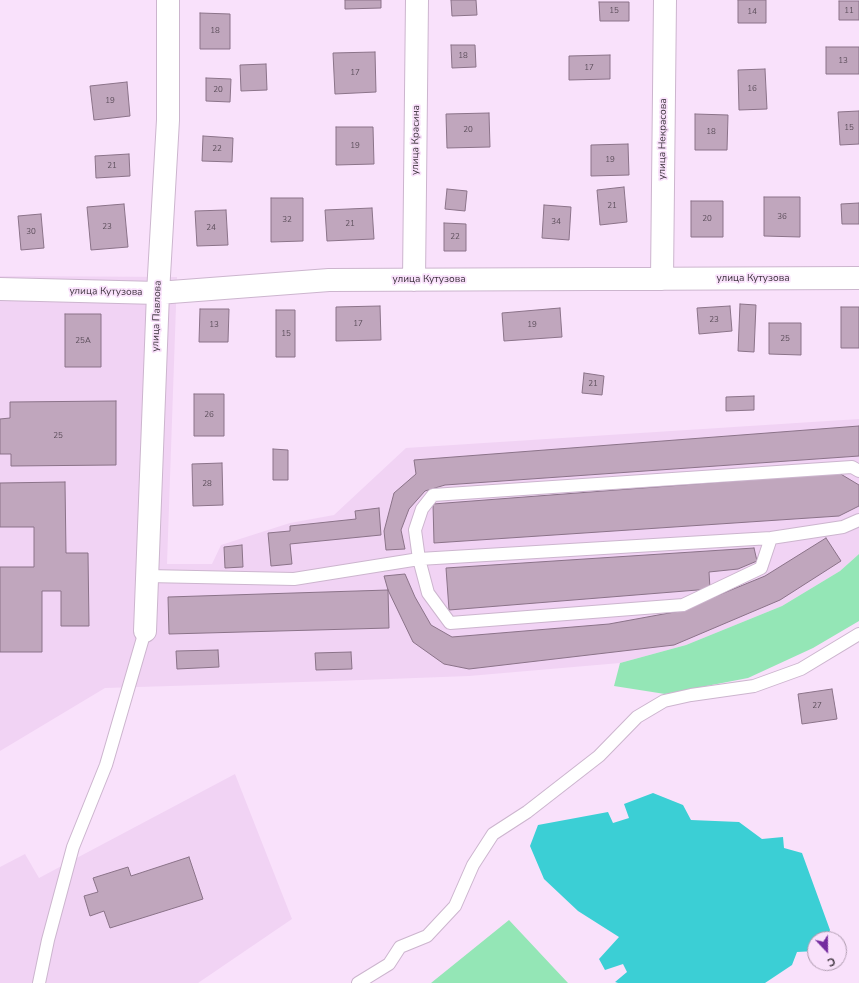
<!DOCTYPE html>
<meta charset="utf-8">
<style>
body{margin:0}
#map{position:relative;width:859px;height:983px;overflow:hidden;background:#f9e1fb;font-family:"Nunito Sans",sans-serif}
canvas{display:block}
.north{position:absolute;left:807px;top:931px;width:40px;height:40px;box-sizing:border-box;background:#f9e1fb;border:1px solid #ae9baf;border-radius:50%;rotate:158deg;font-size:11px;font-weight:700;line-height:16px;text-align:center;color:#3d333d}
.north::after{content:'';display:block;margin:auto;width:14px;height:18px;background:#742c9f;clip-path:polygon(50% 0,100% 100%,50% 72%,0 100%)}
</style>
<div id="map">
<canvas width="859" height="983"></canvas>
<div class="north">С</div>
</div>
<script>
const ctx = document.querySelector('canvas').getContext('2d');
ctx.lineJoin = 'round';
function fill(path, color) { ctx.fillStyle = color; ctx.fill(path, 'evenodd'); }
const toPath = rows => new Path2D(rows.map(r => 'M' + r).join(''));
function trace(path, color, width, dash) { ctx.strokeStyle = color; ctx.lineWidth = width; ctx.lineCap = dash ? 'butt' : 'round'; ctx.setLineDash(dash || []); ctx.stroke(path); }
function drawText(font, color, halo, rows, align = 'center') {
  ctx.font = font + ' "Nunito Sans",sans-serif'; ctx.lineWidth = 3.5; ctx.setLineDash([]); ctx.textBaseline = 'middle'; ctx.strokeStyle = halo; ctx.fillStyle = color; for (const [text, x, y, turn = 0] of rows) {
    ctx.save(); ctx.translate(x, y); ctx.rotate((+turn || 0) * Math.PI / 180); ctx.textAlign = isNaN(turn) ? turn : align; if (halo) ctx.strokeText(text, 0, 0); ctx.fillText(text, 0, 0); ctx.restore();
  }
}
const built = toPath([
 [0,276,177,277,167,564,212,564,221,545,290,523,334,515,406,448,859,419,859,554,840,571,782,606,686,645,620,663,469,676,335,681,105,688,0,751],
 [235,774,292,919,198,983,0,983,0,867,25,854,39,878]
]);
const green = toPath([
 [859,554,859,621,813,648,748,678,665,694,614,686,620,663,686,645,782,606,840,571],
 [509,920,568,983,431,983]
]);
const water = toPath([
 [653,793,683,805,691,820,739,822,762,839,783,837,784,848,802,853,830,930,827,939,815,939,815,951,797,952,792,965,765,983,618,983,615,982,627,972,623,964,605,970,599,959,619,937,578,911,544,879,530,846,538,825,608,812,613,823,629,818,624,804]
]);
const building = toPath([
 [345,0,381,0,381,8,345,9,345,0],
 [451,0,476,0,477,15,452,16,451,0],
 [738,0,766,0,766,23,738,23,738,0],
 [839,1,859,1,859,20,839,20,839,1],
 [599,2,629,2,629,21,600,21,599,2],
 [200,13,230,14,230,49,200,49,200,13],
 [451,45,475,45,476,67,452,68,451,45],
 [826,47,859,47,859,74,826,74,826,47],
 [375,52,376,92,335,94,333,53,375,52],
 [610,55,610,79,569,80,569,56,610,55],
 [266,64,267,90,241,91,240,65,266,64],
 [765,69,767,109,739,110,738,70,765,69],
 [206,78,231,79,230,102,206,101,206,78],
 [127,82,130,116,94,120,90,86,127,82],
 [859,111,859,144,840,145,838,112,859,111],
 [489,113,490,147,447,148,446,114,489,113],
 [695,114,728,115,727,150,695,150,695,114],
 [336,127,373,127,374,164,336,165,336,127],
 [203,136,233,138,232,162,202,161,203,136],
 [628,144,629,175,591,176,591,145,628,144],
 [129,154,130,176,96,178,95,156,129,154],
 [624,187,627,222,600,225,597,190,624,187],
 [447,189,467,191,465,211,445,209,447,189],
 [764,197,800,197,800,237,764,236,764,197],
 [271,198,303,198,303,241,271,242,271,198],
 [691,201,723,201,723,237,691,237,691,201],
 [859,203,859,224,842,224,841,204,859,203],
 [124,204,128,247,91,250,87,207,124,204],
 [544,205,571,207,569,240,542,238,544,205],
 [372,208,374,239,327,241,325,210,372,208],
 [226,210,228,245,197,246,195,211,226,210],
 [41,214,44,248,21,250,18,216,41,214],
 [444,223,466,224,466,251,444,251,444,223],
 [740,304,756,305,754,352,738,351,740,304],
 [380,306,381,340,336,341,336,307,380,306],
 [730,306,732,331,699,334,697,308,730,306],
 [841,307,859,307,859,348,841,348,841,307],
 [560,308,562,337,504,341,502,313,560,308],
 [200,309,229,309,228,342,199,342,200,309],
 [276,310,295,310,295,357,276,357,276,310],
 [65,314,101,314,101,367,65,367,65,314],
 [769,323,801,323,801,355,769,354,769,323],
 [584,373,604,376,602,395,582,393,584,373],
 [194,394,224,394,224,436,194,436,194,394],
 [754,396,754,410,726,411,726,397,754,396],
 [116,401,116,465,11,466,11,454,0,454,0,419,10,418,10,402,116,401],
 [859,426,859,456,445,485,425,491,409,509,401,530,405,549,386,550,384,531,394,493,416,474,414,460,859,426],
 [273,449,288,450,288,480,273,480,273,449],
 [222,463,223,505,193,506,192,464,222,463],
 [839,473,859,485,859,506,839,516,434,543,433,504,839,473],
 [65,482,66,553,88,553,89,626,61,626,61,591,42,591,42,652,0,652,0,567,34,567,34,527,0,527,0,483,65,482],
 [379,508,381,535,290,544,292,564,271,566,268,533,290,531,290,526,356,519,355,511,379,508],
 [826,538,841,561,780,600,674,645,469,669,444,664,413,642,388,590,384,576,405,574,415,597,431,625,452,637,609,624,680,611,765,576,826,538],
 [242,545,243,567,225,568,224,547,242,545],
 [754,548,757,561,738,569,709,572,710,589,449,610,446,568,754,548],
 [388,590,389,628,169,634,168,597,388,590],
 [218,650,219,667,177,669,176,651,218,650],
 [351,652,352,669,316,670,315,653,351,652],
 [832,689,837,719,802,724,798,694,832,689],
 [189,857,203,899,110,928,104,911,90,916,84,896,98,892,93,878,128,867,131,876,189,857]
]);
const lane = toPath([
 [771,538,761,568,683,605,450,623,428,593,419,559,415,530,422,509,433,495,852,467,859,471],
 [147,576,294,579,419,559,771,538,843,527,859,520],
 [39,983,48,940,73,847,106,765,145,631],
 [358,983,389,964,400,947,427,936,455,906,473,865,493,834,527,812,599,756,637,717,664,701,691,695,754,686,801,669,859,634]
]);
const street = toPath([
 [662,279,665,0],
 [414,280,417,0],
 [0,289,158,293,329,280,859,278],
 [145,631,158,293,168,120,168,0]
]);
const numberNames = [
 ["15",614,11],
 ["11",849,11],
 ["14",752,12],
 ["18",215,31],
 ["18",463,56],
 ["13",843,61],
 ["17",589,68],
 ["17",355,73],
 ["16",752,89],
 ["20",218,90],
 ["19",110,101],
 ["15",849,128],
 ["20",468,130],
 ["18",711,132],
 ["19",355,146],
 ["22",217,149],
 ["19",610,160],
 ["21",112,166],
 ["21",612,206],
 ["36",782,217],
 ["20",707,219],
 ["32",287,220],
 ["34",556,222],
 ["21",350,224],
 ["23",107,227],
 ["24",211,228],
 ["30",31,232],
 ["22",455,237],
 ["23",714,320],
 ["17",358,324],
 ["13",214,325],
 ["19",532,325],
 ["15",286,334],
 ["25",785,339],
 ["25А",83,341],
 ["21",593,384],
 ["26",209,415],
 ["25",58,436],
 ["28",207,484],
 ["27",817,706]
];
const streetNames = [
 ["улица Некрасова",663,139,-89],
 ["улица Красина",416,140,-89],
 ["улица Кутузова",753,279],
 ["улица Кутузова",429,280],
 ["улица Кутузова",106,292,1],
 ["улица Павлова",157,316,-88]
];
fill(built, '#f1d3f4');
fill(green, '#94e6b6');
fill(water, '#3bcfd5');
fill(building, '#c0a6bd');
trace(building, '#8b7389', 1);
trace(lane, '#ccb5ce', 14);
trace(street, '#ccb5ce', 24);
trace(lane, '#fff', 12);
trace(street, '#fff', 22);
drawText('8px', '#5e505d', null, numberNames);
drawText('10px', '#3d333d', '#f9e1fb', streetNames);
</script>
